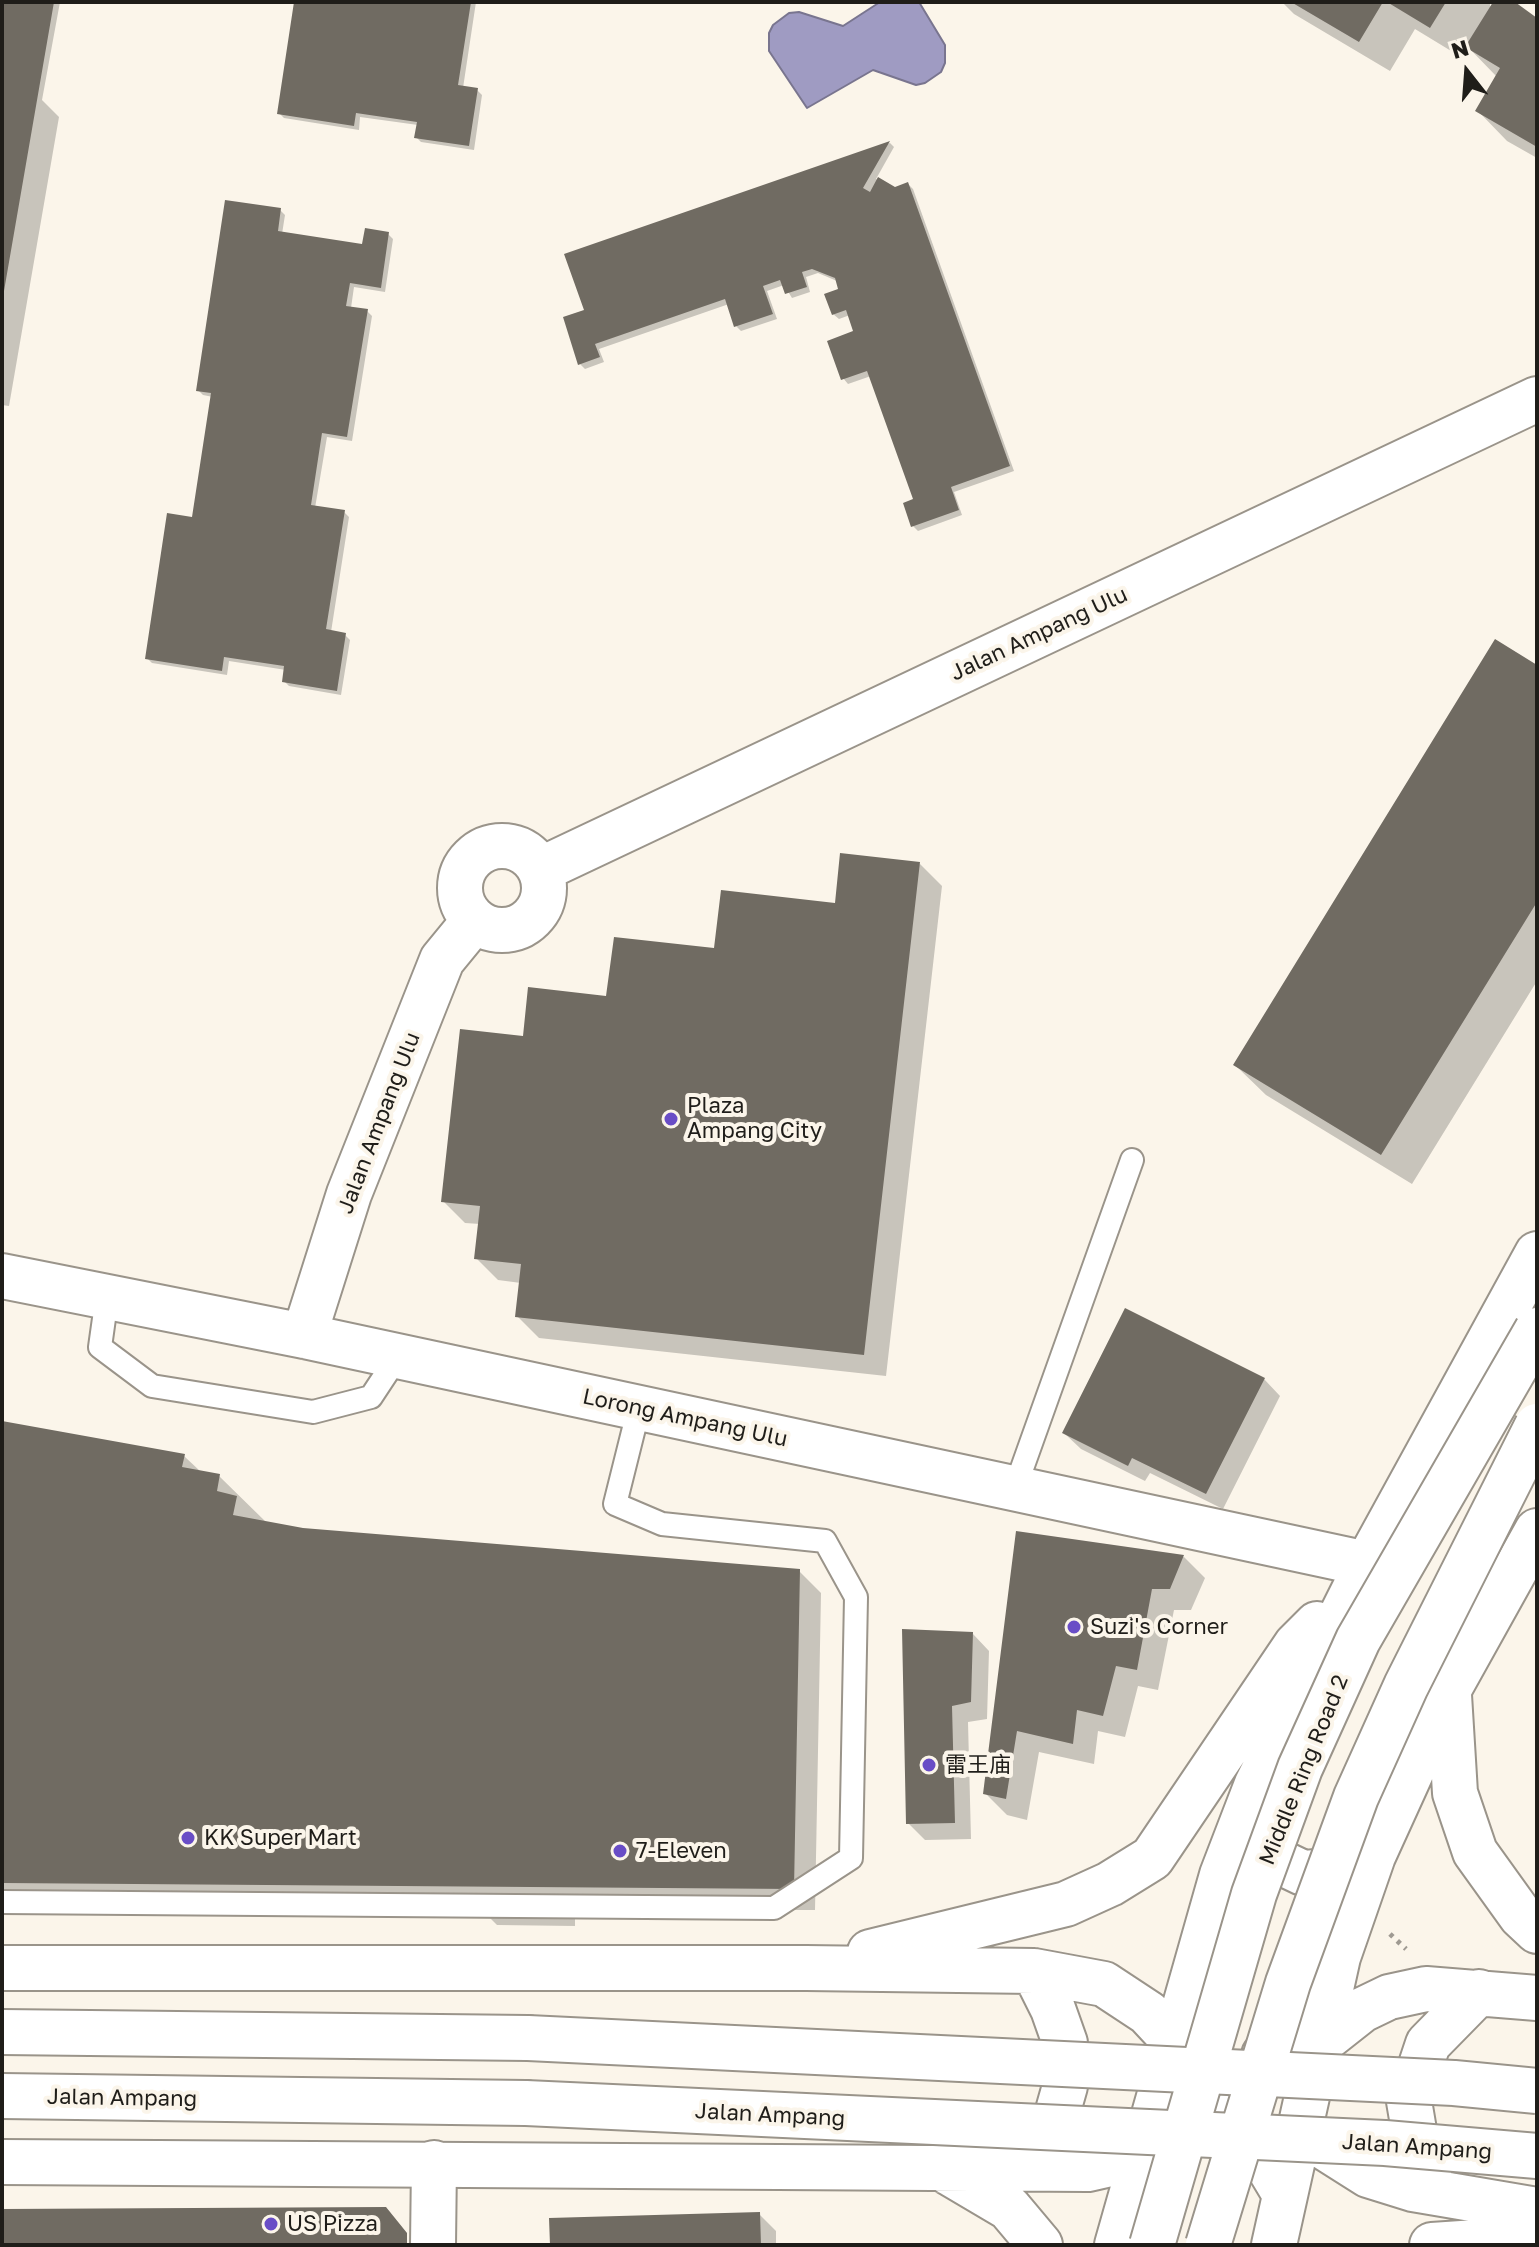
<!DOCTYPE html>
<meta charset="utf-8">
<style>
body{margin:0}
#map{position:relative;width:1539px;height:2247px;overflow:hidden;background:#fbf5ea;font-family:"Golos Text",sans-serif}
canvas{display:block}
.frame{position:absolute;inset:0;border:4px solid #1f1d19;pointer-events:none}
.north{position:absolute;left:1427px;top:32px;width:80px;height:80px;-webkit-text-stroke:6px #fbf5ea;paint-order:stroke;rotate:343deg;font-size:22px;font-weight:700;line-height:32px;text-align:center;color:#1f1d19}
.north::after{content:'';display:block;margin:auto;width:28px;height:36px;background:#1f1d19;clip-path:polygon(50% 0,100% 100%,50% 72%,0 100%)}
</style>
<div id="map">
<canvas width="1539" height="2247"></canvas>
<div class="frame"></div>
<div class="north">N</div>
</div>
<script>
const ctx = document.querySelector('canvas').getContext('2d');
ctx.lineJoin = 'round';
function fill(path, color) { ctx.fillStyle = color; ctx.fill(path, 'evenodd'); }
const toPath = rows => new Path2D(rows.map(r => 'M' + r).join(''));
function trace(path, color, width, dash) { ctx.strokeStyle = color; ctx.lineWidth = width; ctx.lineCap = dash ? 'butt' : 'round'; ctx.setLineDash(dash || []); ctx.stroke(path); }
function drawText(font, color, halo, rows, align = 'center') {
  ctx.font = font + ' "Golos Text","Noto Sans SC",sans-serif'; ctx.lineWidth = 8; ctx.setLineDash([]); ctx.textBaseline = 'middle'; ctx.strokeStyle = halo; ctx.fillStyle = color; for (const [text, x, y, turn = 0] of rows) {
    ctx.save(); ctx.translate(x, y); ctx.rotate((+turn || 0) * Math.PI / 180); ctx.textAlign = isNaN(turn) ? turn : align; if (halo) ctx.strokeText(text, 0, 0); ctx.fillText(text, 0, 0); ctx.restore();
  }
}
const water = toPath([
 [880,2,919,2,945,45,945,63,941,72,925,83,916,85,873,70,807,108,769,51,769,33,773,25,789,13,799,12,843,26,880,2]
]);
const shadow = toPath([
 [2,2,60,2,42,100,59,117,9,406,2,405],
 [296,2,476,2,463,88,477,90,482,95,474,150,421,142,416,137,418,125,360,117,359,130,284,118,279,113],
 [1282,2,1490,2,1490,9,1495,2,1513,2,1537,20,1537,158,1507,141,1477,110,1497,77,1467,46,1461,57,1415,29,1390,71,1294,14],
 [890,143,894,147,876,179,895,189,908,184,913,189,1014,471,954,492,962,515,918,531,913,526,916,501,871,376,848,384,843,378,856,332,850,315,839,319,833,314,840,290,837,281,818,273,806,277,810,292,792,298,784,285,767,291,777,319,741,331,736,326,729,304,599,349,604,362,585,369,580,364,587,311,567,255],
 [280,210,285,215,282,234,364,246,388,234,393,239,385,292,354,287,351,308,367,311,372,316,352,441,327,437,315,508,344,512,349,517,331,632,345,635,350,640,341,695,289,686,284,681,286,670,229,661,227,675,152,663,147,658,194,519,213,397,203,395,198,390],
 [1537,667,1537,981,1412,1184,1266,1095,1235,1065],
 [920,864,942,886,886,1376,539,1338,517,1316,521,1283,498,1280,476,1258,480,1224,465,1223,443,1201,525,1038,716,950,837,905],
 [1264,1379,1280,1396,1223,1509,1150,1473,1145,1481,1081,1449,1064,1433],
 [2,1423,184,1456,201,1472,219,1476,267,1523,302,1530,799,1571,821,1593,815,1910,789,1910,789,1913,575,1910,575,1926,497,1925,480,1908,2,1909],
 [1018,1533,1184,1557,1205,1578,1191,1610,1174,1610,1158,1690,1138,1686,1125,1737,1098,1731,1094,1764,1039,1752,1027,1820,1007,1815,985,1793],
 [973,1634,989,1651,987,1719,968,1722,971,1839,925,1840,908,1823],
 [759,2214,776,2231,776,2245,552,2245]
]);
const building = toPath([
 [2,2,54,2,4,291,2,291],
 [294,2,471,2,458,85,478,88,469,146,414,138,417,122,356,113,354,126,277,114],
 [1291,2,1383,2,1359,42],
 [1387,2,1446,2,1430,28],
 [1493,2,1515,2,1537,18,1537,147,1475,111,1500,68,1465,47],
 [890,141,863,188,870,192,878,177,895,187,908,182,1010,466,951,487,959,510,911,527,903,503,913,499,867,371,841,380,827,341,853,331,846,310,832,315,824,294,838,289,835,278,812,269,802,272,807,287,785,294,780,280,763,286,773,314,734,327,725,299,595,344,600,357,578,365,563,317,584,310,564,254],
 [225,200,281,208,278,231,362,244,365,228,389,232,381,288,350,283,346,306,368,309,347,437,322,433,311,505,345,510,326,629,346,633,337,691,282,682,284,666,224,657,222,671,145,659,167,513,192,517,211,393,196,391],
 [1495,639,1537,665,1537,902,1381,1155,1233,1065],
 [840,853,920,862,864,1355,515,1317,521,1264,474,1259,480,1206,441,1202,460,1029,523,1036,528,987,606,996,614,937,714,948,721,890,835,903],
 [1125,1308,1265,1378,1206,1494,1132,1458,1128,1466,1062,1433],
 [2,1421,185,1454,182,1467,220,1474,217,1491,237,1496,233,1515,303,1528,800,1569,794,1889,2,1883],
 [1016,1531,1184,1555,1170,1589,1152,1589,1137,1670,1116,1666,1103,1716,1077,1710,1073,1744,1017,1731,1006,1799,983,1794],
 [902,1629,973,1632,971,1702,952,1706,955,1823,906,1824],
 [386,2207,407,2233,407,2245,2,2245,2,2209],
 [760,2212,761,2245,550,2245,549,2218]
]);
const path = toPath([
 [1390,1934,1406,1949]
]);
const service = toPath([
 [107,1297,100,1347,152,1386,313,1412,371,1397,398,1356],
 [1015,1488,1132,1160],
 [2,1902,774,1908,851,1858,856,1597,825,1541,662,1524,615,1504,639,1408]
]);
const minor = toPath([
 '460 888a42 42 0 1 1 84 0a42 42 0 1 1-84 0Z',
 [540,870,1537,399],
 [2,1276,304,1336,1367,1564],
 [304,1336,349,1194,442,960,474,921],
 [433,2245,434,2163]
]);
const secondary = toPath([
 [1449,1695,1455,1793,1475,1852,1521,1916,1537,1931],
 [1253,1821,1260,1844,1280,1862,1303,1873,1331,1871,1363,1860],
 [870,1952,1066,1904,1110,1884,1152,1858,1296,1645,1317,1624],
 [2,1968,806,1968,1034,1971,1104,1984,1148,2013,1176,2043,1263,2158,1284,2193],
 [2,2032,528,2038],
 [1310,2051,1362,2010,1389,1997,1426,1989,1537,1998],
 [1264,2055,1279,2041,1299,2016,1338,1957],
 [2,2096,526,2103],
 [1300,2132,1368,2175,1413,2189,1537,2210],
 [1031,2156,1052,2132,1065,2086,1065,2043,1053,2009,1034,1971],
 [2,2162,1088,2169,1110,2164,1145,2150,1185,2118],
 [943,2169,1009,2208,1040,2245],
 [1430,2178,1418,2154,1409,2101,1428,2044,1479,1992],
 [1117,2245,1222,1875,1257,1784,1367,1564,1537,1254],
 [1274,2245,1338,1957,1373,1856,1449,1689,1537,1531],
 [1432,2245,1507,2240,1537,2229]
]);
const secondaryBridge = toPath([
 [528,2038,1454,2083,1537,2091],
 [526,2103,1385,2143,1537,2156]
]);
const trunkBridge = toPath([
 [1152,2245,1254,1894,1300,1768,1358,1640,1537,1330],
 [1208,2245,1288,1983,1356,1797,1406,1686,1537,1426]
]);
const markers = [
 [671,1119,8,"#694dc6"],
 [1074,1627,8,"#694dc6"],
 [929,1765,8,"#694dc6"],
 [188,1838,8,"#694dc6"],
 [620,1851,8,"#694dc6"],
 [271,2224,8,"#694dc6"]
];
const streetNames = [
 ["Jalan Ampang Ulu",1039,634,-25],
 ["Jalan Ampang Ulu",379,1123,-69],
 ["Lorong Ampang Ulu",685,1418,12],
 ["Middle Ring Road 2",1304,1770,-68],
 ["Jalan Ampang",122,2098,1],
 ["Jalan Ampang",770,2115,3],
 ["Jalan Ampang",1417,2147,4]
];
const poiNames = [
 ["Plaza",687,1106],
 ["Ampang City",687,1131],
 ["Suzi's Corner",1090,1627],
 ["雷王庙",945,1765],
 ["KK Super Mart",204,1838],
 ["7-Eleven",636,1851],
 ["US Pizza",287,2224]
];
fill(water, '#9f9bc2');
trace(water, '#79758f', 2);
fill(shadow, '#0003');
fill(building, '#706b62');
trace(service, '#9a948a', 26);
trace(minor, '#9a948a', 48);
trace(secondary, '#9a948a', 48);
trace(path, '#9f9a92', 5, [4, 6]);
trace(service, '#fff', 22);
trace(minor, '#fff', 44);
trace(secondary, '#fff', 44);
trace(secondaryBridge, '#9a948a', 48, []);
trace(trunkBridge, '#9a948a', 48, []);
trace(secondaryBridge, '#fff', 44);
trace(trunkBridge, '#fff', 44);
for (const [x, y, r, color] of markers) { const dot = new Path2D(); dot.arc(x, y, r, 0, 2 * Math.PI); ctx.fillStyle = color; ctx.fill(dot); trace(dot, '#fbf5ea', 3); }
drawText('22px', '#1f1d19', '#fbf5ea', streetNames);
drawText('22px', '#1f1d19', '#fbf5ea', poiNames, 'left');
</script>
